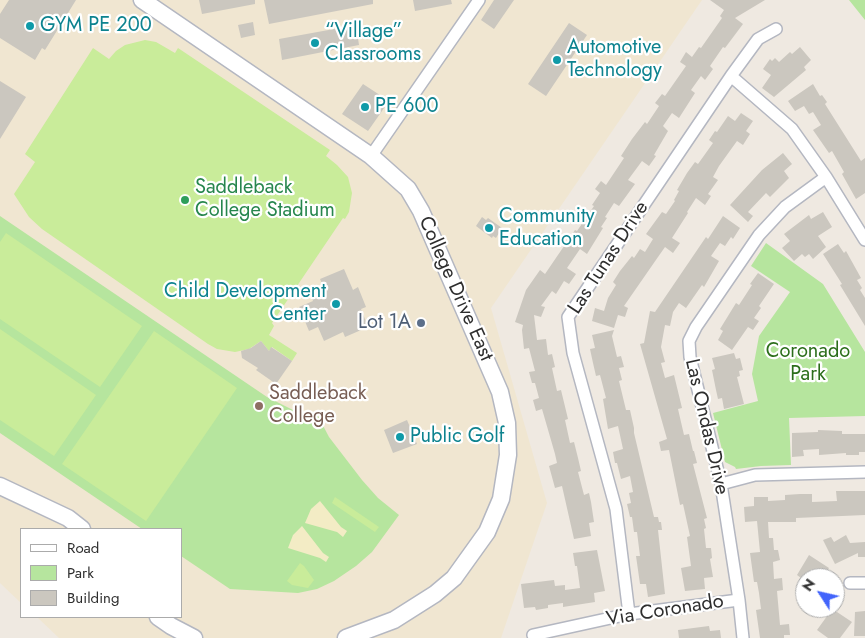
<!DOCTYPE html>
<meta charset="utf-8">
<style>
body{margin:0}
#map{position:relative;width:865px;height:638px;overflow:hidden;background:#efe9e1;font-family:Jost,sans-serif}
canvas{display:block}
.legend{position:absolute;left:20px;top:528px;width:162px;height:90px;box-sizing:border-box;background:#fff;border:1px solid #ababab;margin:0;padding:6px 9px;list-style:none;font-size:15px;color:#2e2e2e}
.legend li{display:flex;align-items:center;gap:10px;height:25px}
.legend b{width:25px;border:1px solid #ababab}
.north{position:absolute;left:795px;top:568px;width:50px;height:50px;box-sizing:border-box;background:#fff;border:1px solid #ababab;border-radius:50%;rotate:305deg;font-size:14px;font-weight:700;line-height:20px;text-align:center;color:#2e2e2e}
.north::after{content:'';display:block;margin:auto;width:18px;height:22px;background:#4264fb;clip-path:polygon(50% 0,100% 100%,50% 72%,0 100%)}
</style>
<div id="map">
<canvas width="865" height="638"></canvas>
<ul class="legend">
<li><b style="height:6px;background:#fff"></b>Road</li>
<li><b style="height:14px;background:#b6e59e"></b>Park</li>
<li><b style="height:14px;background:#cbc7bf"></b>Building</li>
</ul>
<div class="north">N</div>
</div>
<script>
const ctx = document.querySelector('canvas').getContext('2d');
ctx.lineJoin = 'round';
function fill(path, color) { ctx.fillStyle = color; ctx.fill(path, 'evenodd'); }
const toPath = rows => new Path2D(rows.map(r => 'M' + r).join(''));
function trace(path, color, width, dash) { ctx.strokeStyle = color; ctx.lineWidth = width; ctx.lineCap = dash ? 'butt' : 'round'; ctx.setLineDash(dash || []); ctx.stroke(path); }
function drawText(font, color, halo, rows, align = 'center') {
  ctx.font = font + ' Jost,sans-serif'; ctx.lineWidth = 4.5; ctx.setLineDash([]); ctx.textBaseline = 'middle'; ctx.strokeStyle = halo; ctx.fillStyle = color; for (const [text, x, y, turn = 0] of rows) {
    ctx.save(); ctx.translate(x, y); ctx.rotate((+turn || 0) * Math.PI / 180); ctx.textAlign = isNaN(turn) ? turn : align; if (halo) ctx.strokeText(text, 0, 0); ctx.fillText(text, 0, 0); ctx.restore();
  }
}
const education = toPath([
 [0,0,702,0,491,308,547,503,501,638,59,638,37,617,181,617,181,529,21,529,21,603,0,583]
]);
const green = toPath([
 [849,0,865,0,865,20],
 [0,216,267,397,299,413,318,416,329,437,362,480,378,498,399,515,372,552,356,566,334,581,317,589,298,593,230,589,181,556,181,529,142,529,0,433],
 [766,243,823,284,865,352,865,416,789,418,791,465,761,466,736,469,735,467,725,462,713,413,758,401,752,374,759,336,790,292,751,266]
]);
const sand = toPath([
 [320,501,341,527,347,531,343,537,337,532,305,523,311,509],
 [302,526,323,553,329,557,326,562,320,558,288,548,293,535]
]);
const pitch = toPath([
 [145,40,156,42,175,53,178,48,330,150,326,156,337,165,348,177,352,193,349,212,345,219,343,218,272,323,274,326,269,335,297,353,292,361,272,347,269,351,261,341,249,349,235,352,217,349,208,344,42,229,29,217,14,194,35,162,25,154,93,48,109,59,116,51,125,45],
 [6,233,142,326,100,387,0,319,0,242],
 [0,329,96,395,54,456,0,420],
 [154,331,237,388,146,521,62,464],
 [335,497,379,527,375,532,332,503],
 [300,563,304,566,314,580,308,588,292,585,287,581]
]);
const building = toPath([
 [9,0,76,0,45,50,42,48,35,60,0,38,0,14],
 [199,0,255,0,255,4,202,14],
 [264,0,373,0,373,4,269,24],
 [413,0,451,0,452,4,415,11],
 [494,0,514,0,494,29,481,20],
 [710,0,765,0,735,18,743,24,725,48,723,47,710,66,713,69,705,80,701,76,691,90,695,93,679,118,672,113,663,126,668,131,654,155,656,156,649,166,642,161,628,180,635,184,619,206,614,203,605,217,607,218,601,227,603,228,587,254,580,249,567,268,576,274,569,284,564,281,556,294,552,291,541,306,545,307,541,317,534,315,537,340,546,339,548,355,552,354,555,367,552,368,557,391,561,390,568,419,565,420,570,443,574,442,578,458,581,471,578,472,584,495,589,493,591,502,594,522,589,523,591,536,574,539,562,486,555,488,549,466,557,463,555,454,542,409,536,411,533,400,539,398,535,383,532,383,529,372,535,371,529,348,524,349,522,330,523,325,515,322,526,290,540,270,545,274,575,230,577,231,594,206,592,205,600,193,595,189,601,181,606,185,624,158,621,156,632,139,645,122,647,124,659,106,655,103,662,94,665,96,686,66,680,62,686,52,692,57,699,47,701,48,722,18,720,16,724,10],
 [253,22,255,35,241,38,238,25],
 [569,23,587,35,546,96,528,84],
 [356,25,359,45,282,60,279,39],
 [800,47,811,60,804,67,806,70,774,97,762,88,771,75,763,69,770,59,772,61,775,58,779,62,790,52,792,54],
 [0,81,26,97,0,139],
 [363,84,389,101,368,131,342,114],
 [813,84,820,96,822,95,827,102,825,104,861,161,865,158,865,193,856,199,842,174,844,172,832,151,829,153,813,130,821,125,813,112,809,114,804,106,795,111,788,101],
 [741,113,753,121,746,131,750,134,743,145,737,141,719,166,713,177,718,180,708,194,711,196,705,205,696,198,687,212,688,213,672,238,680,243,673,253,665,247,658,257,624,306,628,308,625,317,618,315,614,328,592,321,595,308,604,311,608,298,616,285,613,282,620,271,632,256,634,258,640,249,645,252,653,239,646,234,662,212,666,214,675,201,674,200,679,191,677,190,687,173,695,162,698,164,713,143,709,140,715,131,717,132,728,116,735,121],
 [783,153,792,164,784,171,789,178,770,197,766,193,748,212,753,216,748,222,730,205,762,170],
 [823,212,832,227,818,236,826,247,813,259,809,254,805,257,802,254,794,261,782,248,790,241,784,234,809,215,811,219],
 [723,216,740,228,733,239,731,237,725,246,720,243,711,256,719,261,704,287,702,285,686,308,679,303,673,312,670,326,665,325,661,347,665,362,661,363,665,378,674,375,682,408,678,409,684,435,689,434,693,451,694,451,697,463,693,464,707,518,704,519,706,528,704,529,706,548,711,548,712,558,710,559,713,577,704,578,705,589,685,591,681,568,691,566,687,537,690,536,683,504,680,505,669,450,661,451,659,442,667,439,640,344,644,343,650,311,655,312,706,237,708,239],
 [482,217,486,220,488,218,502,228,496,238,493,236,492,238,476,226],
 [838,244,844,253,846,251,861,278,857,280,862,288,860,290,865,298,865,326,840,285,842,284,823,254],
 [344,269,353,290,358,287,366,307,361,309,368,327,345,337,343,332,324,341,318,327,309,331,299,307,313,301,311,296,325,290,320,279],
 [758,273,774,284,759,306,761,308,754,318,759,321,753,330,748,327,732,350,718,340,723,331,720,329,736,303,739,305,752,285,750,284],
 [614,330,612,336,617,357,621,356,624,367,619,368,622,380,619,381,626,410,630,410,634,428,634,433,654,517,658,517,659,522,661,522,662,530,658,530,665,594,648,597,646,584,640,584,636,556,640,556,637,532,634,532,632,517,630,517,627,504,631,503,629,493,633,492,630,476,621,479,617,463,615,463,613,452,623,449,618,426,608,429,603,399,606,398,600,375,596,376,593,363,590,349,595,348,592,335],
 [261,341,269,351,271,347,292,361,276,384,256,370,258,368,242,358,241,351,251,348],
 [734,353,736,359,740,358,743,370,739,371,740,376,737,377,744,404,724,409,722,398,718,399,716,390,712,370,715,369,712,358],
 [407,420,417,444,393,453,384,430],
 [818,430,842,431,842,434,865,434,865,452,859,452,859,455,846,455,846,453,819,455,819,449,803,450,804,456,792,457,792,433,818,432],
 [836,491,865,491,865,515,796,518,796,522,768,522,769,538,773,538,774,550,778,550,780,560,773,562,774,579,782,578,783,590,777,591,780,625,789,624,790,635,784,635,784,638,760,638,756,610,761,609,759,593,757,582,754,582,750,553,760,552,757,521,745,522,744,507,754,506,754,497,768,497,768,501,785,500,785,495,800,494,812,494,812,502,837,501],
 [846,535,850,543,865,542,865,557,858,557,858,553,835,564,823,540,831,537,834,542],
 [597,550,605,591,594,593,595,602,563,607,563,603,548,605,548,608,536,610,535,607,524,608,521,584,554,580,555,586,565,585,565,590,580,588,577,566,575,566,573,553],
 [809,555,829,568,823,578,815,574,812,578,801,578,797,575],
 [865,611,865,636,854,636,855,612],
 [830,612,837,612,852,622,840,638,828,638,817,630],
 [709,626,710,631,720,630,721,638,679,638,678,630]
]);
const street = toPath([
 [731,76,792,129,826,177,865,240],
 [371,156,479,0],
 [721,484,755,475,865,472],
 [850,583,865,583],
 [629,614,616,509,573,353,568,317,731,76,758,39,776,29],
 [533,635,629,614,739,600],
 [743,638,739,600,721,484,690,357,689,341,696,327,759,235,785,207,826,177]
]);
const secondary = toPath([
 [142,0,371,156,408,189,421,211,500,392,507,423,508,455,501,499,487,532,454,578,435,594,394,620,346,638],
 [0,486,68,518,82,529],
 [158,617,171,626,194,638]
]);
const markers = [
 [30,26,5,"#0f9aa8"],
 [315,43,5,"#0f9aa8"],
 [557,60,5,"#0f9aa8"],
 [365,107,5,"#0f9aa8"],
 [185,200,5,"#2e9e5b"],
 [489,228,5,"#0f9aa8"],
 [336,304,5,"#0f9aa8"],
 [421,323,5,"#5c6f8a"],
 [259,406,5,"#8d6e63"],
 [400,437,5,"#0f9aa8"]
];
const cultureNames = [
 ["GYM PE 200",40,26],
 ["“Village”",325,32],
 ["Classrooms",325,55],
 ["Automotive",567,48],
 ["Technology",567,71],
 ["PE 600",375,107],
 ["Community",499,217],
 ["Education",499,240],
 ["Child Development",326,292,"right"],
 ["Center",326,315,"right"],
 ["Public Golf",410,437]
];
const leisureNames = [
 ["Saddleback",195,188],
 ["College Stadium",195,211]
];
const streetNames = [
 ["Las Tunas Drive",609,258,-57],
 ["College Drive East",455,289,66],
 ["Las Ondas Drive",706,427,77],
 ["Via Coronado",665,611,-9]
];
const serviceNames = [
 ["Lot 1A",411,323]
];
const parkNames = [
 ["Coronado",808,352],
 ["Park",808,375]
];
const educationNames = [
 ["Saddleback",269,394],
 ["College",269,417]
];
fill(education, '#f0e6d1');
fill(green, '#b6e59e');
fill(sand, '#f3ecc5');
fill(pitch, '#c9ec9a');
fill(building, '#cbc7bf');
trace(street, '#b4b7c1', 14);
trace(secondary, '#b4b7c1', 19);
trace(street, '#fff', 11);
trace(secondary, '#fff', 16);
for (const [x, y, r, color] of markers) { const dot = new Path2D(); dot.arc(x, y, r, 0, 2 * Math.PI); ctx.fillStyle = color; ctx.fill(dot); trace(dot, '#fff', 2); }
drawText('20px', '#0d838f', '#fff', cultureNames, 'left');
drawText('20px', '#27864d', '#fff', leisureNames, 'left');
drawText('20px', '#2e2e2e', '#fff', streetNames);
drawText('20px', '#4e5e75', '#fff', serviceNames, 'right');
drawText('20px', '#2c6e1b', '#fff', parkNames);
drawText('20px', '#785e54', '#fff', educationNames, 'left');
</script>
